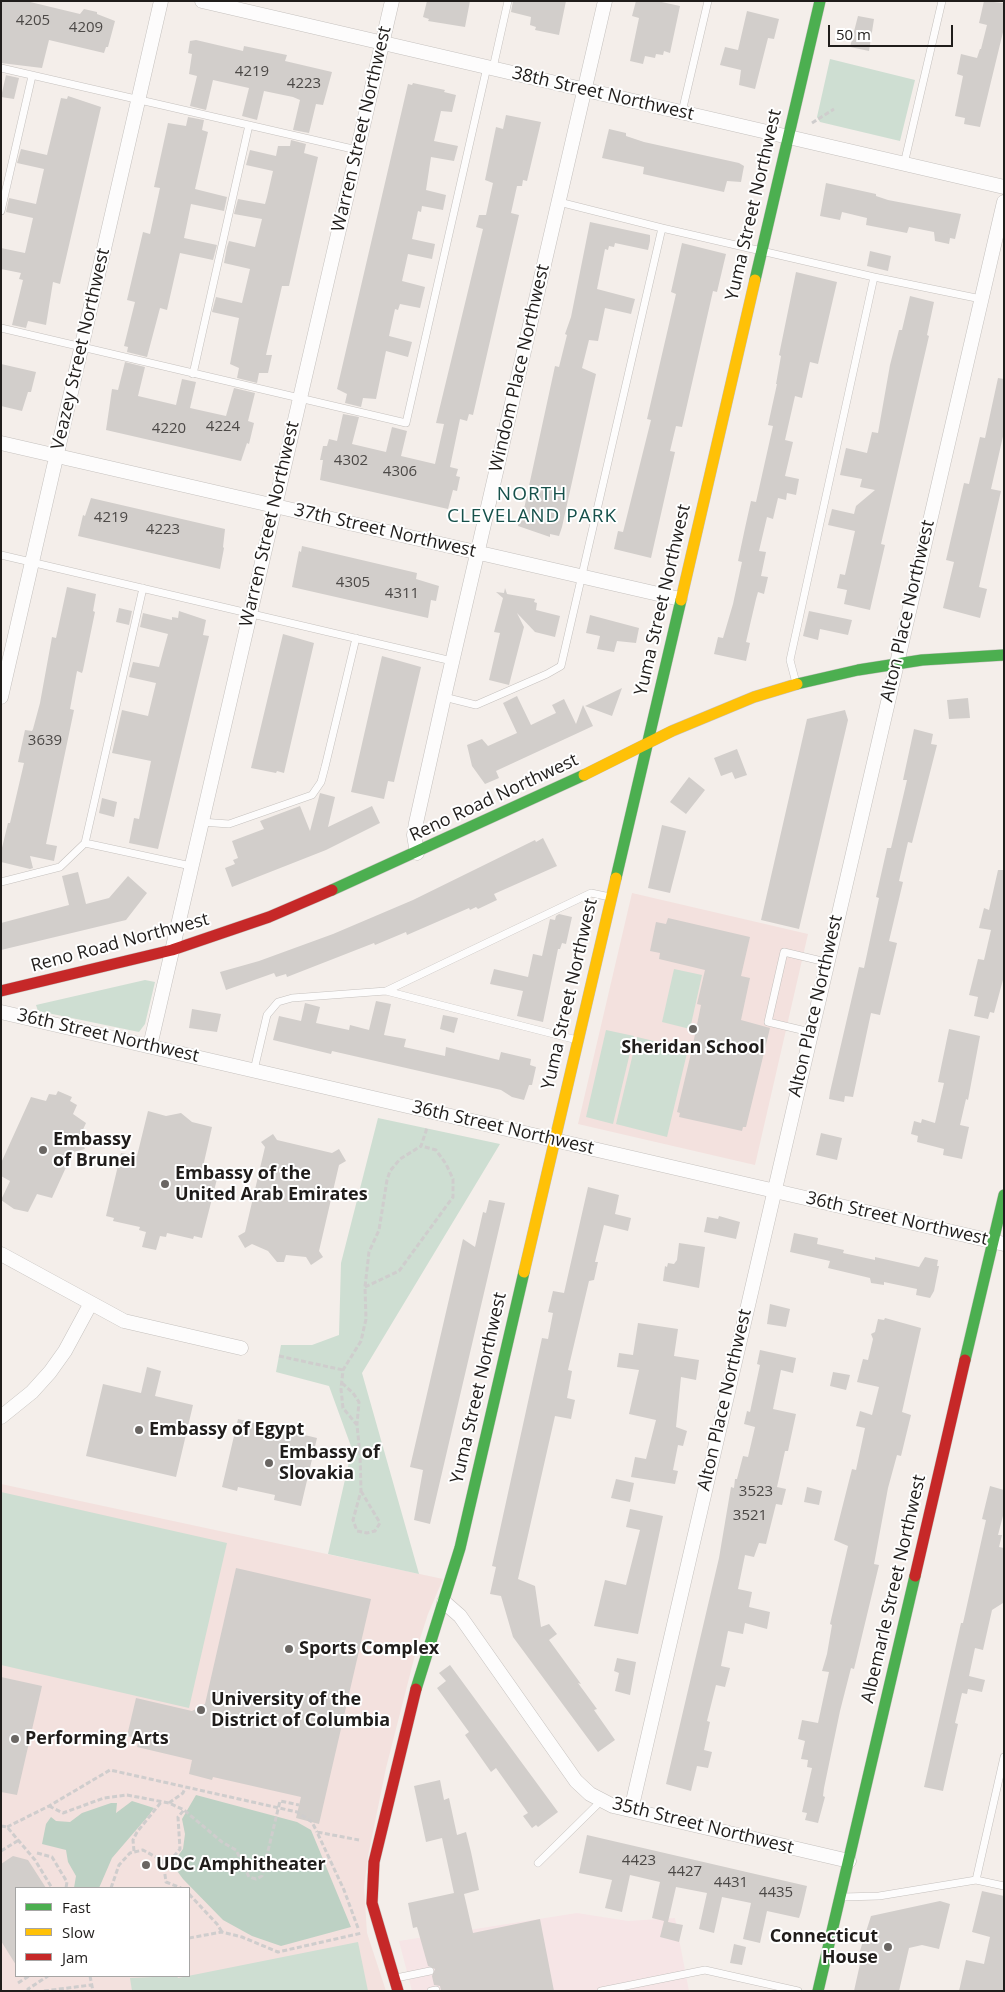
<!DOCTYPE html>
<style>
body{margin:0}
#map{position:relative;width:1005px;height:1992px;overflow:hidden;background:#f4eeea;font-family:"Open Sans",sans-serif}
canvas{display:block}
.frame{position:absolute;inset:0;border:2px solid #201d1b;pointer-events:none}
.legend{position:absolute;left:15px;top:1887px;width:175px;height:90px;box-sizing:border-box;background:#fff;border:1px solid #a6a5a4;margin:0;padding:6px 9px;list-style:none;font-size:15px;color:#201d1b}
.legend li{display:flex;align-items:center;gap:10px;height:25px}
.legend b{width:25px;border:1px solid #a6a5a4}
.scale{position:absolute;left:828px;top:25px;width:125px;height:22px;box-sizing:border-box;border:2px solid #201d1b;border-top:0;padding-left:6px;font-size:15px;line-height:18px;white-space:nowrap;color:#201d1b;-webkit-text-stroke:4px #fff;paint-order:stroke}
</style>
<div id="map">
<canvas width="1005" height="1992"></canvas>
<div class="frame"></div>
<ul class="legend">
<li><b style="height:6px;background:#4caf50"></b>Fast</li>
<li><b style="height:6px;background:#ffc107"></b>Slow</li>
<li><b style="height:6px;background:#c62828"></b>Jam</li>
</ul>
<div class="scale">50 m</div>
</div>
<script>
const ctx = document.querySelector('canvas').getContext('2d');
ctx.lineJoin = 'round';
function fill(path, color) { ctx.fillStyle = color; ctx.fill(path, 'evenodd'); }
const toPath = rows => new Path2D(rows.map(r => 'M' + r).join(''));
function trace(path, color, width, dash) { ctx.strokeStyle = color; ctx.lineWidth = width; ctx.lineCap = dash ? 'butt' : 'round'; ctx.setLineDash(dash || []); ctx.stroke(path); }
function drawText(font, color, halo, rows, align = 'center') {
  ctx.font = font + ' "Open Sans",sans-serif'; ctx.lineWidth = 4; ctx.setLineDash([]); ctx.textBaseline = 'middle'; ctx.strokeStyle = halo; ctx.fillStyle = color; for (const [text, x, y, turn = 0] of rows) {
    ctx.save(); ctx.translate(x, y); ctx.rotate((+turn || 0) * Math.PI / 180); ctx.textAlign = isNaN(turn) ? turn : align; if (halo) ctx.strokeText(text, 0, 0); ctx.fillText(text, 0, 0); ctx.restore();
  }
}
const commercial = toPath([
 [577,1913,628,1921,675,1918,689,1991,412,1991,399,1941]
]);
const education = toPath([
 [632,893,808,934,755,1165,578,1124],
 [1,1484,443,1579,428,1614,416,1651,386,1768,368,1856,364,1887,367,1933,386,1991,1,1991],
 [16,1888,189,1888,189,1976,16,1976]
]);
const green = toPath([
 [830,59,915,80,900,141,820,122,817,117],
 [674,969,702,975,690,1029,662,1022],
 [145,980,155,982,145,1024,139,1032,38,1011,36,1005],
 [606,1030,634,1036,613,1124,586,1117],
 [637,1037,688,1049,667,1137,616,1124],
 [378,1118,500,1144,362,1373,419,1574,328,1554,352,1449,329,1386,276,1372,281,1345,312,1345,339,1335,341,1263],
 [1,1492,227,1543,189,1708,1,1665],
 [358,1942,368,1991,132,1991,130,1978,177,1976,178,1978]
]);
const forest = toPath([
 [196,1795,297,1822,311,1830,351,1927,281,1946,252,1936,223,1920,183,1879,172,1864,183,1849,185,1834,182,1819],
 [132,1801,154,1808,149,1815,112,1858,99,1888,74,1888,76,1876,68,1862,66,1850,42,1844,46,1824,51,1817,56,1821,70,1822,82,1813,111,1803,117,1803,116,1813]
]);
const building = toPath([
 [1,1,26,1,80,14,84,9,97,12,97,14,115,21,108,47,106,47,104,53,49,40,42,68,1,63],
 [427,1,470,1,465,27,428,21,429,19,423,17],
 [513,1,566,1,559,35,535,30,536,27,530,25,531,17,511,12],
 [636,1,657,1,680,6,670,53,664,51,663,55,656,54,655,58,645,56,643,64,630,61,639,18,632,16],
 [984,1,1004,3,1004,28,980,127,964,124,965,118,955,116,963,76,957,74,961,54,977,58,980,49,981,49,987,25,979,23],
 [747,11,779,19,774,39,768,38,755,89,739,85,741,70,720,65,725,47,738,50],
 [858,16,874,19,869,51,850,47],
 [196,40,243,51,244,46,287,55,285,61,332,72,323,105,316,104,309,133,293,130,300,100,293,97,264,91,257,120,242,116,249,88,213,80,206,110,190,106,197,76,189,74,192,54,188,53,190,41],
 [1,74,19,78,14,99,1,97,6,75],
 [413,83,445,90,444,92,456,95,452,112,441,111,434,141,458,146,454,161,431,157,426,190,446,195,443,210,422,206,421,212,418,211,412,239,435,244,432,259,408,254,402,281,425,287,420,308,400,304,398,310,395,309,389,336,412,342,408,357,386,351,376,399,363,398,361,407,345,403,347,394,337,389,408,84,412,85],
 [68,96,101,107,60,284,53,282,46,325,28,321,26,328,12,325,23,280,19,279,21,273,1,269,1,248,25,253,33,218,6,212,9,198,36,204,44,169,17,163,21,149,47,155,61,98,67,99],
 [506,115,541,122,527,181,523,180,522,186,517,186,511,213,519,215,473,415,469,414,467,421,460,419,450,467,458,469,456,476,460,477,457,491,453,490,448,509,320,480,323,460,320,460,323,446,327,446,329,439,337,441,343,414,359,417,352,444,386,452,392,427,407,431,401,456,435,464,444,424,436,423,483,229,476,227,479,215,486,215,493,183,485,180,496,127,503,129],
 [188,117,204,120,202,130,208,132,195,189,227,197,224,211,191,204,184,238,217,245,213,260,180,253,167,310,160,308,147,357,127,352,128,347,124,346,135,302,127,300,143,232,150,234,160,188,154,187,168,123,186,126],
 [609,129,626,133,626,136,644,142,739,163,744,166,741,182,727,181,724,192,643,174,644,167,602,158],
 [291,140,306,144,304,153,318,157,289,286,282,286,266,355,272,355,268,373,259,373,257,383,237,378,239,368,230,364,239,318,212,312,216,297,242,303,250,269,224,263,227,247,229,241,255,247,262,219,234,214,238,199,265,204,267,197,273,171,246,165,250,150,276,156,278,146,290,146],
 [826,183,876,194,876,196,888,200,961,214,955,239,950,238,949,244,935,241,934,232,909,227,907,233,866,225,867,218,842,212,840,220,820,216],
 [590,222,650,235,650,241,648,250,615,243,614,247,609,246,608,250,605,249,597,289,635,299,631,314,605,308,598,341,589,340,582,368,596,374,562,527,559,536,550,534,550,537,518,526,524,509,555,366,559,367,567,335,565,334,571,317],
 [682,243,726,254,717,292,713,291,682,427,676,426,670,451,675,452,651,558,614,549,618,531,623,532,651,420,647,419,676,294,671,292],
 [870,251,891,256,888,271,867,266],
 [796,272,837,282,818,364,810,362,802,398,795,396,785,440,793,442,785,476,799,479,796,495,787,493,786,500,778,498,773,519,767,517,759,551,766,552,761,576,768,577,764,594,758,592,756,599,746,642,750,643,746,661,714,654,718,637,723,638,733,604,742,562,738,561,745,528,751,501,756,502,773,426,768,425,777,384,776,384,781,356,779,355],
 [910,296,934,302,927,335,929,336,881,544,885,545,870,610,844,604,847,590,837,588,840,574,845,575,855,531,828,525,832,509,854,514,856,506,875,490,860,487,862,479,840,475,846,448,867,453,872,432,878,433,890,365,899,330,902,330],
 [125,362,145,367,138,396,176,405,182,379,196,382,190,408,226,416,234,388,255,393,248,421,254,423,249,444,247,443,241,461,106,430,112,389,118,390],
 [1,364,36,372,31,392,28,392,22,411,1,406],
 [998,378,1004,379,1004,432,991,489,1001,491,979,587,987,589,980,618,943,608,954,562,946,560,964,483,969,484,980,437,985,438],
 [91,498,225,529,223,547,224,548,220,569,78,536,83,515,85,516],
 [302,546,417,573,416,579,439,586,436,601,431,600,428,618,292,587,299,551,301,552],
 [67,587,96,594,93,611,95,612,83,670,82,673,77,671,70,709,74,710,46,844,57,846,54,861,30,856,33,868,30,869,1,862,1,852,8,823,10,823,24,763,18,762,25,730,32,731,33,729,40,703,52,637,56,638],
 [505,588,507,594,535,599,534,602,537,603,536,610,560,616,555,637,535,632,517,613,524,627,509,685,489,680,500,633,494,632,503,598,496,592,504,593],
 [119,608,132,611,129,625,116,622],
 [179,611,206,620,203,635,209,636,158,849,129,843,134,818,139,819,151,761,112,753,122,710,148,716,156,683,129,677,133,662,159,667,168,634,140,627,143,613,172,620,172,617,178,618],
 [809,611,852,620,848,635,820,629,818,640,803,636],
 [590,615,639,628,636,643,617,641,614,652,597,649,600,636,586,633],
 [283,634,314,643,284,773,277,771,276,773,251,768],
 [382,656,421,667,394,782,388,781,384,799,351,792],
 [622,688,612,716,585,706],
 [517,696,531,725,556,713,552,705,564,699,576,724,583,705,593,726,498,770,496,771,499,778,485,784,472,766,467,745,482,739,488,746,517,733,503,703],
 [968,698,970,718,949,719,947,700],
 [845,710,848,720,799,929,761,920,807,719],
 [914,729,933,734,931,744,937,745,912,843,908,842,899,881,903,882,889,941,897,943,880,1015,871,1013,853,1097,845,1096,844,1102,829,1099,830,1092,859,967,864,968,879,898,876,897,887,848,891,848,907,780,903,780],
 [737,749,747,775,735,779,732,772,721,776,714,758],
 [689,777,705,790,686,814,670,802],
 [320,793,335,797,328,827,372,806,380,823,326,850,232,887,225,868,235,864,233,860,238,858,232,841,264,829,260,821,300,806,310,831],
 [102,798,117,802,114,817,99,813],
 [662,825,686,831,670,893,648,888],
 [543,838,557,866,494,894,497,900,478,909,476,907,470,910,469,908,407,935,406,932,375,945,374,943,287,977,286,974,276,977,274,973,226,990,220,972,259,961,333,934,413,900,535,840,536,842],
 [998,870,1004,870,1004,976,994,1013,990,1012,988,1019,974,1016,978,997,969,995,978,959,984,960,991,930,979,928,984,908,989,910],
 [78,872,86,904,109,898,128,876,147,893,126,920,1,950,1,923,69,905,62,876],
 [559,914,572,917,566,944,562,943,560,949,558,949,543,1022,517,1016,523,991,490,984,494,969,528,977,533,954,542,956,550,919,555,920,556,916],
 [668,918,750,937,741,976,750,978,741,1020,770,1028,746,1127,743,1127,742,1131,679,1117,680,1113,677,1112,692,1049,701,1005,697,1004,705,970,659,959,660,953,650,951,656,922,666,924],
 [376,1001,391,1004,384,1035,406,1039,404,1047,445,1056,446,1047,499,1060,501,1052,531,1059,530,1065,536,1067,532,1085,529,1085,524,1100,512,1097,501,1090,476,1084,332,1051,331,1054,273,1040,279,1016,301,1021,305,1003,320,1007,316,1023,349,1030,350,1025,369,1030],
 [192,1009,221,1014,217,1032,189,1028],
 [443,1015,458,1018,454,1033,440,1029],
 [949,1029,980,1036,968,1100,966,1099,960,1125,969,1127,962,1159,943,1155,944,1149,917,1142,918,1136,911,1134,914,1121,921,1123,922,1119,935,1123,944,1083,938,1082],
 [58,1091,72,1097,70,1101,77,1105,73,1114,86,1123,80,1136,85,1149,73,1152,52,1198,37,1194,28,1212,14,1209,1,1200,10,1181,1,1176,1,1163,31,1097,46,1101,49,1094,56,1095],
 [148,1111,166,1116,181,1113,192,1122,212,1127,202,1171,218,1175,202,1238,194,1236,193,1239,167,1233,166,1237,160,1236,156,1250,142,1247,146,1232,139,1230,140,1227,113,1221,114,1218,106,1216,121,1153,137,1156],
 [821,1133,842,1138,837,1160,816,1155],
 [273,1134,277,1140,332,1153,339,1149,346,1161,339,1165,319,1251,323,1257,311,1265,306,1257,286,1255,284,1262,277,1262,268,1251,252,1244,245,1248,238,1236,245,1232,265,1147,261,1142],
 [588,1187,619,1195,615,1214,631,1218,628,1231,604,1225,595,1262,598,1262,594,1280,589,1281,568,1370,572,1371,567,1398,575,1400,571,1419,555,1416,518,1579,535,1586,541,1627,549,1624,557,1634,549,1640,581,1684,578,1683,597,1709,594,1710,615,1740,598,1752,513,1637,501,1596,490,1594,496,1567,492,1566,542,1338,548,1339,553,1313,548,1312,553,1291,564,1293],
 [489,1200,505,1203,430,1524,414,1520,423,1470,410,1467,463,1239,475,1247,483,1212,486,1213],
 [719,1216,740,1222,736,1239,704,1232,707,1217,718,1219],
 [794,1233,818,1238,817,1244,844,1250,843,1253,875,1260,875,1257,919,1267,925,1257,938,1260,937,1266,939,1266,934,1291,930,1298,916,1295,917,1289,884,1282,884,1285,871,1283,870,1278,828,1268,830,1261,790,1252],
 [679,1243,705,1247,699,1288,663,1281,665,1266,667,1267,668,1263,674,1264,677,1260],
 [770,1304,790,1309,786,1327,767,1324],
 [885,1318,921,1328,902,1412,911,1415,901,1456,897,1455,888,1488,874,1564,879,1565,854,1669,851,1668,840,1711,824,1788,823,1796,825,1797,818,1823,805,1820,807,1813,802,1812,812,1768,807,1767,808,1760,801,1759,805,1741,798,1739,802,1720,818,1723,829,1672,822,1671,827,1654,832,1625,830,1624,848,1546,834,1540,852,1469,856,1470,865,1428,856,1426,860,1411,872,1415,879,1387,857,1382,863,1359,868,1360,873,1339,871,1334,875,1332,878,1319,884,1320],
 [638,1323,678,1329,674,1356,699,1360,696,1380,681,1377,676,1427,687,1431,683,1446,678,1445,673,1470,678,1471,675,1484,631,1477,635,1457,646,1459,656,1420,629,1414,639,1370,617,1367,619,1353,633,1355],
 [760,1350,796,1358,793,1373,781,1370,773,1409,796,1414,788,1451,785,1451,777,1487,786,1489,782,1505,776,1504,766,1544,759,1543,754,1557,745,1555,738,1589,752,1592,749,1607,770,1612,767,1629,745,1623,743,1634,728,1631,721,1666,730,1668,725,1687,716,1685,707,1721,710,1722,704,1750,712,1752,708,1768,697,1766,691,1791,666,1784,719,1558,731,1487,734,1488,735,1479,737,1479,743,1456,748,1457,755,1427,744,1424,747,1411,750,1412,760,1365,757,1364],
 [147,1367,161,1371,155,1396,193,1405,176,1477,86,1456,103,1384,141,1393],
 [833,1372,850,1375,846,1390,830,1386],
 [238,1419,317,1438,301,1506,274,1500,275,1495,238,1487,237,1491,222,1487],
 [616,1479,634,1483,630,1502,611,1498],
 [990,1486,1004,1490,1004,1512,998,1535,1002,1535,999,1547,1004,1548,1004,1598,1003,1603,992,1610,983,1650,975,1648,969,1676,985,1680,982,1692,968,1689,967,1694,962,1693,955,1723,958,1724,943,1791,924,1787,961,1623,963,1623,986,1520,982,1519],
 [807,1487,822,1491,819,1505,804,1502],
 [630,1509,663,1516,638,1634,594,1626,605,1580,626,1585,640,1530,626,1527],
 [236,1568,371,1599,319,1824,296,1818,301,1797,213,1777,212,1780,189,1774,192,1760,137,1747,139,1739,127,1736,136,1698,192,1711,205,1704],
 [617,1658,636,1662,630,1695,615,1691,619,1673,614,1671],
 [450,1665,558,1812,538,1827,536,1825,532,1828,523,1816,528,1813,496,1768,491,1772,465,1735,469,1732,437,1688,446,1681,439,1673],
 [1,1677,42,1686,17,1795,1,1792],
 [440,1780,444,1800,449,1798,457,1835,466,1832,471,1852,479,1890,464,1894,473,1933,540,1919,554,1991,441,1991,440,1986,434,1985,432,1976,435,1969,428,1966,417,1927,413,1928,408,1903,454,1893,442,1838,426,1842,414,1786],
 [587,1835,807,1886,801,1912,799,1918,767,1911,760,1943,743,1939,751,1903,722,1897,714,1933,699,1929,707,1893,676,1887,668,1922,683,1925,679,1942,660,1937,664,1921,652,1918,660,1882,630,1875,622,1912,605,1908,612,1880,579,1873],
 [13,1856,28,1860,46,1888,16,1888,16,1965,1,1941,1,1864],
 [982,1891,1004,1896,1004,1991,959,1991,966,1960,984,1964,990,1937,972,1932],
 [940,1901,950,1904,939,1949,922,1945,909,1948,899,1991,854,1991,862,1955,859,1954,871,1916],
 [734,1944,746,1947,742,1965,730,1963]
]);
const path = toPath([
 [812,123,834,109],
 [365,1287,399,1271,453,1197,453,1179,446,1164,436,1150,421,1146],
 [279,1356,343,1370],
 [342,1383,353,1393,359,1402,357,1424],
 [361,1491,380,1523,375,1531,367,1533,357,1531,353,1520,361,1491,360,1455,357,1425,343,1408,341,1389,343,1370,361,1341,366,1319,365,1287,369,1252,379,1230,387,1180,390,1171,400,1159,421,1146,427,1128],
 [169,1803,183,1793,185,1788],
 [49,1806,63,1813,104,1798,127,1795,169,1803,184,1810,222,1842,236,1850,249,1877,256,1879,262,1876,280,1801,299,1805],
 [1,1826,7,1827,35,1860,52,1888],
 [7,1827,49,1806,110,1770,297,1812,312,1822,317,1832],
 [1,1851,19,1840],
 [134,1851,133,1840,137,1832,162,1801],
 [37,1853,52,1857,67,1882,66,1888],
 [164,1868,180,1849,178,1817,184,1810],
 [111,1888,119,1865,130,1853,143,1850,163,1861,166,1882,181,1888],
 [189,1894,217,1924,222,1932],
 [358,1928,344,1890,317,1832,359,1840],
 [189,1938,222,1932,242,1937,278,1952,362,1933],
 [90,1976,93,1991],
 [18,1983,29,1976],
 [29,1991,28,1989,48,1976],
 [44,1991,91,1985]
]);
const lane = toPath([
 [1,68,357,150],
 [493,68,508,1],
 [682,112,708,1],
 [904,164,942,1],
 [559,202,662,228],
 [1,211,32,76],
 [1,328,406,423,487,67],
 [193,374,249,125],
 [1,555,452,661],
 [143,588,85,843,191,866],
 [796,683,790,660,874,277,981,299],
 [444,697,476,705,547,674,561,666,662,228,874,277],
 [201,822,229,824,312,795,321,782,325,767,356,638],
 [1,882,60,867,85,843],
 [386,991,591,893,610,897],
 [810,1032,768,1022,784,952,826,962],
 [254,1070,267,1015,278,1002,292,998,386,991,577,1040],
 [538,1863,601,1801],
 [976,1880,1004,1757],
 [843,1897,879,1896,976,1880,1004,1886],
 [396,1978,430,1971],
 [431,1991,436,1990],
 [601,1991,705,1970,798,1991]
]);
const street = toPath([
 [202,1,1004,187],
 [1,443,680,599],
 [1,697,161,1],
 [417,853,414,835,416,823,444,697,605,1],
 [1,1012,1004,1244],
 [150,1046,392,1],
 [1,1254,124,1321,241,1348],
 [1,1417,32,1392,50,1372,65,1351,91,1303],
 [444,1602,460,1616,576,1781,590,1794,613,1806,849,1861],
 [631,1810,1004,202]
]);
const fast = toPath([
 [755,280,820,1],
 [797,684,858,670,922,660,1004,655],
 [616,878,681,600],
 [332,890,584,775],
 [965,1360,1004,1195],
 [416,1689,460,1548,524,1272],
 [818,1991,915,1576]
]);
const slow = toPath([
 [681,600,755,280],
 [584,775,672,731,754,697,797,684],
 [524,1272,616,878]
]);
const jam = toPath([
 [1,991,172,950,269,917,332,890],
 [915,1576,965,1360],
 [398,1991,372,1903,374,1862,416,1689]
]);
const markers = [
 [693,1029,5,"#6a6663"],
 [43,1150,5,"#6a6663"],
 [165,1184,5,"#6a6663"],
 [139,1430,5,"#6a6663"],
 [269,1463,5,"#6a6663"],
 [289,1649,5,"#6a6663"],
 [201,1710,5,"#6a6663"],
 [15,1739,5,"#6a6663"],
 [146,1865,5,"#6a6663"],
 [888,1947,5,"#6a6663"]
];
const numberNames = [
 ["4205",33,21],
 ["4209",86,28],
 ["4219",252,72],
 ["4223",304,84],
 ["4224",223,427],
 ["4220",169,429],
 ["4302",351,461],
 ["4306",400,472],
 ["4219",111,518],
 ["4223",163,530],
 ["4305",353,583],
 ["4311",402,594],
 ["3639",45,741],
 ["3523",756,1492],
 ["3521",750,1516],
 ["4423",639,1861],
 ["4427",685,1872],
 ["4431",731,1883],
 ["4435",776,1893]
];
const streetNames = [
 ["38th Street Northwest",603,94,13],
 ["Warren Street Northwest",362,129,-77],
 ["Yuma Street Northwest",754,205,-77],
 ["Veazey Street Northwest",81,349,-77],
 ["Windom Place Northwest",520,368,-77],
 ["Warren Street Northwest",270,524,-77],
 ["37th Street Northwest",385,531,13],
 ["Yuma Street Northwest",663,600,-77],
 ["Alton Place Northwest",908,611,-77],
 ["Reno Road Northwest",494,798,-25],
 ["Reno Road Northwest",120,943,-15],
 ["Yuma Street Northwest",570,994,-77],
 ["Alton Place Northwest",816,1006,-77],
 ["36th Street Northwest",108,1036,13],
 ["36th Street Northwest",503,1128,13],
 ["36th Street Northwest",897,1219,13],
 ["Yuma Street Northwest",479,1388,-77],
 ["Alton Place Northwest",725,1400,-77],
 ["Albemarle Street Northwest",894,1589,-77],
 ["35th Street Northwest",703,1826,14]
];
const poiNames = [
 ["Sheridan School",693,1048,"center"],
 ["Embassy",53,1140],
 ["of Brunei",53,1161],
 ["Embassy of the",175,1174],
 ["United Arab Emirates",175,1195],
 ["Embassy of Egypt",149,1430],
 ["Embassy of",279,1453],
 ["Slovakia",279,1474],
 ["Sports Complex",299,1649],
 ["University of the",211,1700],
 ["District of Columbia",211,1721],
 ["Performing Arts",25,1739],
 ["UDC Amphitheater",156,1865],
 ["Connecticut",878,1937,"right"],
 ["House",878,1958,"right"]
];
const neighbourhoodNames = [
 ["NORTH",532,495],
 ["CLEVELAND PARK",532,517]
];
fill(commercial, '#f6e5e6');
fill(education, '#f3e1de');
fill(green, '#ceded2');
fill(forest, '#bdd1c4');
fill(building, '#d2cecb');
trace(lane, '#c5c1be', 8);
trace(street, '#c5c1be', 15);
trace(fast, '#c5c1be', 12);
trace(slow, '#c5c1be', 12);
trace(jam, '#c5c1be', 12);
trace(path, '#cfcdcd', 3, [5, 2.5]);
trace(lane, '#fdfcfc', 7);
trace(street, '#fdfcfc', 14);
trace(fast, '#4caf50', 11);
trace(slow, '#ffc107', 11);
trace(jam, '#c62828', 11);
for (const [x, y, r, color] of markers) { const dot = new Path2D(); dot.arc(x, y, r, 0, 2 * Math.PI); ctx.fillStyle = color; ctx.fill(dot); trace(dot, '#fff', 2); }
drawText('15px', '#4c4947', null, numberNames);
drawText('18px', '#201d1b', '#fff', streetNames);
drawText('bold 18px', '#201d1b', '#fff', poiNames, 'left');
ctx.letterSpacing = '1px';
drawText('19px', '#16514b', '#fff', neighbourhoodNames);
ctx.letterSpacing = '0px';
</script>
